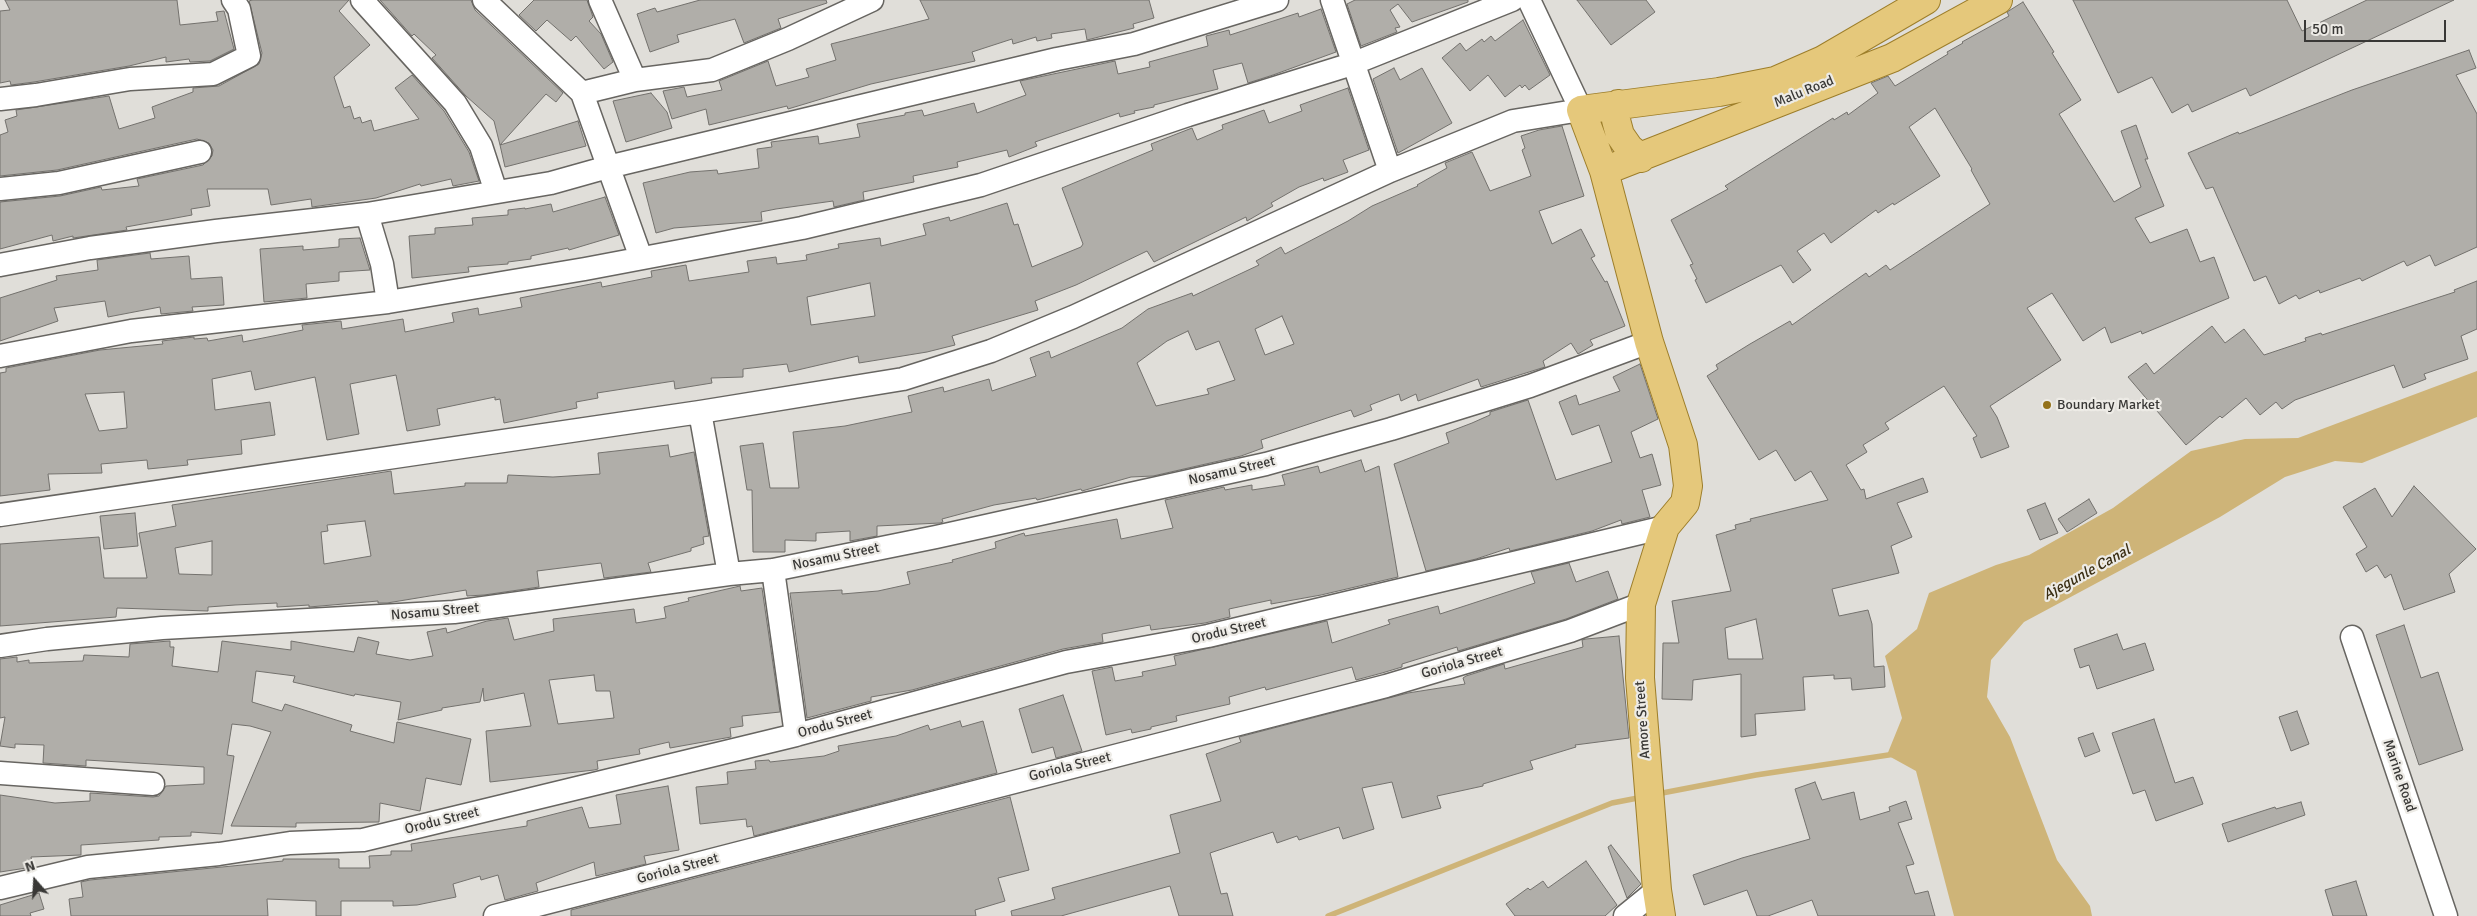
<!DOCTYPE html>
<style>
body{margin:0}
#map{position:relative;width:2477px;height:916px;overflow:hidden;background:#e0ded9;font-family:Signika,sans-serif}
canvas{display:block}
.north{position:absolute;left:10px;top:856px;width:50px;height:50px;-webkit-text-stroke:4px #edebe6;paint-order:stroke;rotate:341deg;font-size:14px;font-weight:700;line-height:20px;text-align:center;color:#393836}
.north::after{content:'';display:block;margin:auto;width:18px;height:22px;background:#393836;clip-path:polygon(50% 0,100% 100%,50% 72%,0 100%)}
.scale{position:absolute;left:2304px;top:20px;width:142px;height:22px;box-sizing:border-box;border:2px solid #393836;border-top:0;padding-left:6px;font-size:15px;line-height:18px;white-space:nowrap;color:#393836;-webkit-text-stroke:4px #edebe6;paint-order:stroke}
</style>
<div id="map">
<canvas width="2477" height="916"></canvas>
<div class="north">N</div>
<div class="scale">50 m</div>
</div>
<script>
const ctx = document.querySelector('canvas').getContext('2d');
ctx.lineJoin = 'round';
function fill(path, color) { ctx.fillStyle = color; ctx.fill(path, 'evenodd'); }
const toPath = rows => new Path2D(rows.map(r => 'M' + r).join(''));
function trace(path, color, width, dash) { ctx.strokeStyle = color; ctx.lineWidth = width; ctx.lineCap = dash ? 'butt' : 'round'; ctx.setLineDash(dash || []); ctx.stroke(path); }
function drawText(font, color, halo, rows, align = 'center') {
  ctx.font = font + ' Signika,sans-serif'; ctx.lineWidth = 4.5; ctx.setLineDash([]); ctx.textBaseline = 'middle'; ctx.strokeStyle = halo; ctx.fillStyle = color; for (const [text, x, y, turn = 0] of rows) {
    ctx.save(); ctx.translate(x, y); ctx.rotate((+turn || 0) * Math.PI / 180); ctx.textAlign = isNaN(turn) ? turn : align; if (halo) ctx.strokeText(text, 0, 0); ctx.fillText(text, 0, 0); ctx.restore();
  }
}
const water = toPath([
 [2477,371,2477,417,2362,463,2335,461,2285,477,2220,517,2024,622,1991,660,1987,697,2010,737,2057,860,2090,906,2092,916,1954,916,1916,771,1887,755,1902,718,1885,656,1917,629,1929,593,1996,565,2029,555,2113,508,2191,451,2245,439,2298,438]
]);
const stream = toPath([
 [1657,794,1756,775,1895,754],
 [1328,916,1612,803,1643,797]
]);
const building = toPath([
 [5,0,177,0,180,25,218,21,216,12,224,11,234,49,210,61,190,62,189,59,166,62,166,57,129,66,34,82,11,85,10,81,0,83,0,11,10,10,5,0],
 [252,0,349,0,339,11,370,45,334,77,344,108,350,106,354,119,360,117,362,123,371,120,374,131,419,119,395,88,412,75,444,111,469,152,479,181,453,186,451,179,421,186,420,184,376,198,312,207,311,199,271,205,268,189,207,189,210,206,191,209,192,215,126,227,127,230,73,238,73,236,53,241,52,235,0,249,0,202,60,196,101,187,102,190,139,186,137,179,203,165,212,156,213,150,209,143,197,139,57,170,0,176,0,135,8,132,5,120,17,116,16,110,109,96,119,129,155,118,152,107,193,92,193,88,219,86,259,64,262,53,249,1,252,0],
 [380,0,471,0,475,10,563,93,556,102,546,94,500,145,494,121,466,96,432,58,436,55,414,34,412,36,380,0],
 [534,0,587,0,593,17,589,21,601,34,613,62,604,69,576,36,571,41,547,20,536,31,519,15,534,0],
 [700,0,826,0,827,3,778,19,781,28,744,43,735,19,677,35,679,42,650,52,637,14,655,8,657,12,700,0],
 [920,0,1149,0,1154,18,1133,24,1134,28,1087,40,1085,29,1051,34,1052,38,1037,41,1036,37,1013,44,1012,39,972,52,975,61,871,84,788,109,787,106,709,125,706,109,672,119,663,91,684,87,687,97,722,90,719,81,768,61,776,86,809,77,806,69,836,60,831,44,929,19,920,0],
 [1355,0,1468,0,1468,2,1412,22,1398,4,1390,10,1400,27,1395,28,1397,32,1361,46,1347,4,1355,0],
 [1577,0,1646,0,1655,12,1611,45,1577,0],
 [2073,0,2287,0,2302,31,2367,0,2454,0,2250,96,2246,88,2192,112,2188,104,2172,113,2152,77,2118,93,2073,0],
 [2023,2,2054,52,2052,53,2081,100,2059,114,2114,202,2141,187,2121,131,2136,125,2148,159,2145,159,2164,206,2135,218,2150,243,2187,229,2200,262,2214,257,2229,298,2142,334,2141,331,2111,343,2105,327,2083,341,2052,293,2027,308,2061,360,1990,406,1997,417,2009,447,1981,458,1973,438,1977,436,1944,386,1885,423,1889,429,1863,445,1867,452,1846,465,1861,490,1864,489,1866,499,1923,478,1928,492,1897,503,1912,537,1891,546,1899,573,1832,589,1839,616,1868,610,1872,624,1874,667,1884,666,1885,687,1852,690,1851,678,1834,679,1834,675,1803,677,1805,710,1755,714,1756,735,1741,737,1741,674,1693,680,1692,700,1662,699,1663,643,1679,643,1672,601,1731,591,1716,535,1736,529,1735,525,1751,521,1750,519,1828,500,1811,471,1795,481,1776,450,1759,460,1707,376,1718,369,1716,365,1750,344,1790,321,1792,325,1866,273,1869,277,1886,265,1890,270,1990,204,1971,170,1972,169,1935,108,1909,127,1940,176,1894,205,1893,203,1878,213,1876,210,1831,243,1824,233,1797,251,1811,270,1793,283,1781,265,1706,303,1695,280,1697,279,1690,265,1693,264,1671,220,1728,189,1725,186,1833,118,1834,120,1847,112,1848,115,1878,93,1871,83,1888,76,1895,86,1948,54,1947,52,1963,43,1962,42,2009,16,2007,12,2023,2],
 [1756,619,1763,659,1728,659,1725,628,1756,619],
 [1321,9,1336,52,1273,75,1248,83,1242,63,1213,70,1218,89,1154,105,1154,107,1134,111,1135,113,1120,117,1119,113,1035,142,1037,146,1009,157,1007,150,957,162,958,167,913,176,914,182,863,192,864,200,834,207,833,201,776,209,761,212,762,221,674,228,656,233,643,183,690,172,717,170,718,174,759,168,757,149,772,147,771,142,818,136,819,144,860,137,857,124,905,115,905,113,922,110,924,116,974,103,977,113,1026,95,1020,81,1115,61,1118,74,1150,67,1149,62,1208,46,1206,36,1229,30,1230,35,1298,13,1299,17,1321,9],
 [1523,20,1550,75,1529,90,1525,85,1522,88,1520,85,1505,97,1488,75,1470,91,1442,58,1460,43,1466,51,1482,39,1484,42,1491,36,1495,41,1523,20],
 [2469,50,2476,68,2456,75,2477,114,2477,247,2435,266,2430,255,2407,266,2404,261,2362,281,2360,278,2320,293,2319,290,2299,299,2296,295,2279,304,2266,276,2254,281,2213,187,2206,189,2188,153,2238,132,2239,134,2352,90,2469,50],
 [1394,68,1400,80,1422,68,1452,123,1398,153,1373,79,1394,68],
 [1348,88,1369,150,1343,160,1348,172,1324,181,1323,178,1299,187,1271,203,1273,206,1247,221,1246,217,1154,262,1147,251,1076,285,1035,301,1038,310,952,336,955,345,927,352,859,363,858,356,789,372,787,364,743,369,743,377,711,378,712,383,675,389,674,381,597,393,598,398,576,402,577,408,504,423,500,399,495,400,495,397,437,409,440,425,407,431,396,375,350,384,359,434,327,440,315,377,255,390,251,371,212,379,215,410,270,402,275,435,241,440,242,454,187,460,188,465,148,469,147,460,101,464,102,473,48,474,50,490,0,496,0,373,6,372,6,368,100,350,163,344,162,341,194,337,194,339,207,338,208,341,242,335,243,342,303,330,302,325,341,321,342,329,403,319,405,332,454,322,452,313,478,308,479,315,522,307,520,298,601,282,602,287,652,277,651,271,686,265,689,281,749,272,747,261,776,257,777,264,807,260,806,255,839,248,838,244,880,238,881,246,926,235,923,224,949,217,950,221,1007,203,1014,225,1018,224,1032,267,1081,247,1083,244,1062,188,1153,150,1151,144,1192,128,1197,140,1223,129,1222,125,1264,110,1269,123,1302,111,1300,105,1348,88],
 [870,283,875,316,811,325,807,297,870,283],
 [124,392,127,428,99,431,85,394,124,392],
 [651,93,667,112,672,128,626,142,613,101,651,93],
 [578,121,586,146,505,167,500,145,578,121],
 [1562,126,1584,196,1539,211,1552,244,1581,229,1595,256,1591,258,1605,282,1607,281,1625,326,1590,340,1593,345,1578,354,1571,343,1543,361,1545,367,1481,387,1478,379,1418,401,1416,394,1401,401,1399,394,1370,405,1372,410,1354,417,1351,410,1261,440,1263,448,1241,456,1153,476,1131,477,1082,491,1081,489,1037,500,1036,498,994,505,942,519,943,522,940,523,877,526,877,536,850,541,850,531,816,533,816,541,785,540,785,552,753,552,752,490,747,490,740,446,763,443,770,488,799,488,793,432,845,426,912,412,908,396,943,387,944,392,989,379,992,391,1036,376,1030,358,1049,351,1051,358,1122,328,1148,309,1192,293,1193,296,1259,265,1256,261,1281,247,1285,254,1348,221,1372,206,1418,186,1417,185,1447,168,1445,163,1472,152,1490,191,1531,176,1522,150,1525,148,1521,136,1539,130,1562,126],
 [1282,316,1294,344,1265,355,1255,329,1282,316],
 [1188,331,1196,350,1219,341,1235,380,1207,389,1209,394,1156,406,1137,363,1167,341,1188,331],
 [605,197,619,235,569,250,568,248,531,256,531,259,508,262,508,264,468,267,469,272,412,278,409,236,435,234,435,228,473,225,472,218,508,215,508,210,525,208,525,209,551,204,553,212,605,197],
 [360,238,370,270,339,272,339,281,306,284,307,298,264,302,260,249,303,246,303,250,339,247,339,239,360,238],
 [150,253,151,259,189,256,191,279,222,277,224,305,192,307,193,311,161,314,160,307,108,317,105,301,54,308,58,321,0,341,0,298,57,280,56,276,98,270,97,260,150,253],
 [2477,281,2477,329,2461,336,2468,359,2424,374,2426,379,2403,388,2394,365,2295,400,2282,409,2276,402,2260,415,2246,398,2222,418,2220,416,2186,445,2128,377,2146,363,2154,374,2212,326,2225,343,2244,329,2264,355,2306,341,2305,338,2321,333,2322,335,2455,292,2454,290,2477,281],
 [1640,364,1658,419,1631,432,1640,458,1652,454,1661,485,1642,490,1650,517,1622,524,1621,520,1592,531,1510,551,1509,548,1476,559,1426,571,1394,464,1449,443,1446,433,1472,423,1490,415,1490,412,1528,400,1556,480,1612,462,1599,425,1572,435,1559,402,1576,395,1579,405,1620,391,1613,377,1640,364],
 [668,445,670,457,694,452,709,536,703,537,704,544,691,548,691,551,648,563,651,572,604,578,601,563,537,571,539,587,484,595,467,596,466,590,387,603,378,603,378,601,309,607,309,605,277,607,277,603,235,605,208,607,208,611,117,608,116,617,0,626,0,544,99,537,104,578,147,578,139,533,176,526,172,505,391,471,394,494,465,486,465,483,507,483,508,475,553,477,600,474,598,453,668,445],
 [365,521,371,556,324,564,321,532,328,531,327,525,365,521],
 [212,541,212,575,179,574,175,548,212,541],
 [1361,460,1365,472,1379,466,1398,577,1321,595,1271,604,1271,600,1229,609,1230,617,1205,623,1151,630,1150,625,1102,634,1103,642,1063,649,912,690,871,697,871,701,807,718,790,593,842,590,842,594,878,591,910,584,907,572,953,562,952,560,996,548,995,542,1024,533,1025,536,1117,519,1121,539,1173,528,1165,500,1224,487,1225,490,1252,485,1252,490,1285,485,1282,475,1318,466,1320,473,1361,460],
 [2414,486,2476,549,2449,574,2455,592,2404,610,2391,574,2385,578,2377,565,2366,572,2356,554,2367,547,2343,507,2375,488,2392,517,2414,486],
 [2089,499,2097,513,2067,532,2058,519,2089,499],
 [2045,503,2058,533,2040,540,2027,510,2045,503],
 [135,513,138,546,104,549,100,516,135,513],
 [1569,563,1576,582,1608,571,1618,599,1566,619,1458,651,1457,647,1402,664,1402,667,1382,673,1356,680,1352,667,1266,690,1265,687,1229,697,1230,704,1176,716,1177,721,1151,727,1151,729,1132,733,1131,729,1106,735,1092,671,1112,667,1115,681,1143,676,1142,672,1176,665,1174,656,1327,621,1332,643,1390,624,1388,620,1438,606,1440,614,1489,598,1535,583,1531,572,1569,563],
 [740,586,741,591,762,588,780,712,742,716,743,726,730,728,731,737,670,748,669,742,639,749,640,754,597,761,598,769,594,770,490,782,486,731,531,726,524,693,484,701,483,688,480,702,442,708,442,710,398,720,401,702,355,694,354,696,293,682,295,676,256,671,252,702,282,711,285,704,352,725,350,731,394,743,397,722,471,739,461,785,426,778,420,811,380,803,379,822,296,823,296,827,231,826,271,732,250,726,232,724,227,755,234,756,222,834,191,832,191,836,159,837,159,840,81,845,81,855,31,857,33,867,0,872,0,795,55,803,90,801,90,793,153,797,159,796,166,786,204,784,204,767,86,760,86,766,43,763,44,745,15,744,15,748,0,746,5,717,0,718,0,659,17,657,17,662,29,660,29,663,83,661,84,655,129,657,130,644,170,641,170,647,174,647,172,666,218,672,222,641,291,650,291,641,354,652,358,637,379,642,376,654,410,660,433,656,427,632,446,628,447,633,487,621,508,618,514,640,554,631,553,619,634,609,636,623,666,618,664,607,689,601,688,598,740,586],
 [594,675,596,691,610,691,614,718,558,724,549,680,594,675],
 [2404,625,2421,678,2438,672,2463,750,2419,765,2376,635,2404,625],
 [2117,634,2123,650,2145,643,2154,670,2097,689,2089,665,2080,668,2074,649,2117,634],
 [1619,636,1629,738,1575,745,1576,747,1530,761,1533,769,1483,784,1483,786,1437,796,1441,808,1402,818,1392,782,1362,788,1374,829,1343,839,1339,827,1299,840,1297,836,1277,843,1273,832,1210,853,1221,894,1227,893,1233,916,1179,916,1170,886,1061,916,1012,916,1011,911,1055,899,1052,888,1180,853,1170,815,1221,801,1206,754,1241,742,1239,737,1408,693,1465,684,1463,678,1466,676,1504,664,1505,669,1583,647,1582,640,1586,639,1619,636],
 [1063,695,1082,751,1056,758,1053,747,1032,753,1019,709,1063,695],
 [2297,711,2309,744,2291,751,2279,717,2297,711],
 [2154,719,2175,783,2193,777,2203,804,2156,821,2145,790,2133,794,2112,733,2154,719],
 [960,721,962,727,983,721,997,773,754,836,752,826,747,827,746,819,700,824,696,787,728,784,727,772,756,769,755,761,769,760,770,762,824,756,839,751,838,746,896,736,928,725,930,730,960,721],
 [2093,733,2100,751,2085,757,2078,738,2093,733],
 [1815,782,1822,800,1854,792,1860,820,1890,811,1889,807,1906,801,1912,819,1898,823,1914,864,1906,866,1915,894,1928,891,1935,916,1818,916,1812,900,1768,916,1757,916,1747,890,1704,905,1693,875,1742,858,1810,839,1795,789,1815,782],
 [668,786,679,850,644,856,646,864,596,876,594,862,536,883,538,891,505,900,498,875,481,880,480,876,453,884,456,897,417,905,393,906,393,901,341,901,341,916,316,916,316,901,267,899,268,916,71,916,69,899,83,897,81,882,90,880,283,861,283,859,339,859,339,868,370,868,369,856,391,855,391,851,412,851,411,844,527,826,527,821,582,807,589,828,621,824,616,795,668,786],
 [1010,797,1029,870,998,878,1005,901,975,910,976,916,571,916,571,910,1010,797],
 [2301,802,2305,815,2228,842,2222,824,2275,807,2276,809,2301,802],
 [1611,845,1641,884,1627,898,1608,847,1611,845],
 [1586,861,1617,905,1605,916,1515,916,1506,904,1528,888,1530,890,1543,881,1548,888,1586,861],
 [2356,881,2367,916,2333,916,2325,890,2356,881],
 [39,893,44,909,30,913,31,916,0,916,0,905,39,893]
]);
const minor = toPath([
 [362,0,455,103,481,146,496,192],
 [484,0,582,93,641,258],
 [600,0,635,80],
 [1332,0,1390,171],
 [582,93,635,80,712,70,788,39,872,0],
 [0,99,36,95,130,79,213,74,249,56,239,9,233,0],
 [0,189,59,183,200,152],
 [367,214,382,264,388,302],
 [0,265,90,248,216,231,367,214,551,183,608,167,1057,59,1134,44,1277,0],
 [0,356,131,331,388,302,585,269,802,228,981,185,1188,115,1352,64,1512,0],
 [700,412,729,574],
 [0,515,700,412,903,379,991,351,1073,317,1390,171,1513,121,1581,110,1529,0],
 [773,570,796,735],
 [2352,637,2446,916],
 [0,646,47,639,162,628,454,612,729,574,773,570,936,537,1266,464,1391,429,1530,386,1649,342],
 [0,773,153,784],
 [0,888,88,867,219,854,290,843,363,840,796,735,1066,662,1208,636,1665,527],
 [495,916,1386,686,1570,631,1641,604],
 [1625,916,1657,890]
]);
const major = toPath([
 [1618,104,1616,120,1620,135,1629,148,1641,158],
 [1604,171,1892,58,1998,0],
 [1661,916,1657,890,1640,678,1641,604,1665,527,1685,503,1688,486,1683,445,1649,342,1604,171,1581,110,1719,92,1775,81,1823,60,1926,0]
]);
const markers = [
 [2047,405,5,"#94721a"]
];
const streetNames = [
 ["Malu Road",1804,92,-22],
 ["Nosamu Street",1232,471,-13],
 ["Nosamu Street",836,557,-12],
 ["Nosamu Street",435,612,-5],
 ["Orodu Street",1229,631,-13],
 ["Goriola Street",1462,663,-16],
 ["Amore Street",1643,720,-94],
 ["Orodu Street",835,724,-15],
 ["Goriola Street",1070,767,-14],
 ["Marine Road",2399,776,71],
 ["Orodu Street",442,821,-14],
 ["Goriola Street",678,869,-15]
];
const poiNames = [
 ["Boundary Market",2057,405]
];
const waterNames = [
 ["Ajegunle Canal",2087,573,-29]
];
fill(water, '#ceb478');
trace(stream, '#ceb478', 5.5);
fill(building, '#b0aea9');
trace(building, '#73716d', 1);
trace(minor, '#676561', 25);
trace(major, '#9d7e2a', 30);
trace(minor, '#fff', 22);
trace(major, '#e5c87b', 28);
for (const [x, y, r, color] of markers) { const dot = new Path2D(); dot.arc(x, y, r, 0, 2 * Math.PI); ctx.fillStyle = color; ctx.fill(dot); trace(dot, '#edebe6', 2); }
drawText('14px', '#393836', '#edebe6', streetNames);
drawText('14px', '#393836', '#edebe6', poiNames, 'left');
drawText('italic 15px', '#3a2e13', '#edebe6', waterNames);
</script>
